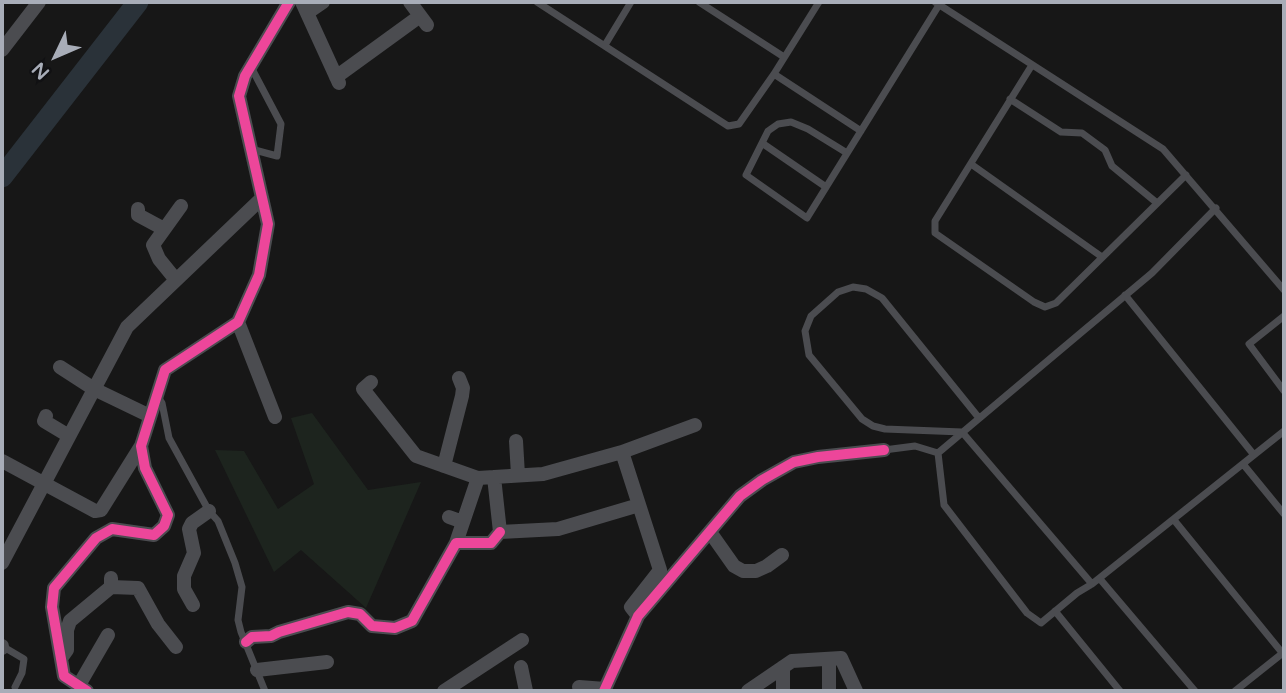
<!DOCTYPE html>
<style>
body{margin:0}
#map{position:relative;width:1286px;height:693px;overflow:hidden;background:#171717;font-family:"Varela Round",sans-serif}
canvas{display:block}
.frame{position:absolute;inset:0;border:4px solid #a8adb8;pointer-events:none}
.north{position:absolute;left:21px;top:21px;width:70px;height:70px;-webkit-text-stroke:5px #111113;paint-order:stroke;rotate:226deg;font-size:19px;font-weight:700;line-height:28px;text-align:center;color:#a8adb8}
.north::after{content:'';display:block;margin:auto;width:24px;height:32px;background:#a8adb8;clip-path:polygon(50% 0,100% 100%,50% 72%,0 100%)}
</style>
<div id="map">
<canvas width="1286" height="693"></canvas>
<div class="frame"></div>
<div class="north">N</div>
</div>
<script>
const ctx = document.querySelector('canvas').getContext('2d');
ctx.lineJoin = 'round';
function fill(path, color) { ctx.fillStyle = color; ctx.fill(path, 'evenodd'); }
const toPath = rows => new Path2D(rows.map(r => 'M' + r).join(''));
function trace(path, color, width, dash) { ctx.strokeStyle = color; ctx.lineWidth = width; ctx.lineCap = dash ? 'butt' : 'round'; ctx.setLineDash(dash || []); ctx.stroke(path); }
const green = toPath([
 [312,413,368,490,421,482,366,608,301,550,274,572,215,450,244,451,278,509,314,484,291,418]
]);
const river = toPath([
 [2,177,138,2]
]);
const service = toPath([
 [537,2,728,126,739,124,774,74,819,2],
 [699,2,784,57],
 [935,2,1163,149,1284,290],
 [605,45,631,2],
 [1032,65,935,221,935,233,1034,302,1045,307,1056,303,1186,175],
 [251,67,281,124,277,156,251,149],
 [774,74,861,131],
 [1010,99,1061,132,1082,133,1105,150,1112,166,1157,203],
 [762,143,826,187],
 [847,153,808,129,791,122,778,124,768,131,746,175,807,218,939,5],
 [971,164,1102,257],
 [1125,295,1254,455],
 [1284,316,1249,344,1284,391],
 [157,395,162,403,169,438,209,511,218,521,235,563,242,587,238,620,241,632,265,691],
 [979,418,882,298,866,289,853,287,838,292,811,316,805,331,809,355,862,419,873,426,885,429,962,432,1092,584,1284,431],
 [884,450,915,446,938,453,1152,273,1216,208],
 [938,453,944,505,1027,613,1041,623,1077,593,1092,584],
 [1243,464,1284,514],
 [1174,520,1284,655],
 [1100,579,1195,691],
 [1055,611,1120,691],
 [2,646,24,659,22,673,15,687],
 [1235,691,1284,652]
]);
const minor = toPath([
 [302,2,339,83],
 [410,2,427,25],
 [307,13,323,2],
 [2,50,39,2],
 [336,77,420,16],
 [138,209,138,215,164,229],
 [176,280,159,259,153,245,181,206],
 [238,322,275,417],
 [60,367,94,389,150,416],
 [371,382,363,389,416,456,478,478,543,474,622,452],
 [46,416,44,421,69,436],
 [516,441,518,475],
 [2,461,95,511,101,510,141,446],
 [444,466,462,396,463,388,459,378],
 [494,477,500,532,558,529,639,505],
 [449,517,463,522],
 [710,532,734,566,743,571,756,571,767,566,782,555],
 [456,543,478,478],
 [2,563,127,327,262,198],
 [111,587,138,588,158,624,176,647],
 [193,605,184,589,184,576,194,553,189,529,192,523,209,511],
 [638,616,631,607,660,570,622,452,695,425],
 [246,642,252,637,271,636,279,632,348,612,360,614,372,626,395,628,412,621,456,543,491,543,500,532],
 [2,648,2,646],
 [62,657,67,650,67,630,70,621,111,587,111,578],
 [829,660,829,691],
 [521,667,526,691],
 [257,670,327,662],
 [79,685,108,635],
 [579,687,605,689],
 [87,691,64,676,52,607,54,588,96,538,112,529,154,535,164,526,168,515,145,468,141,446,165,370,238,322,259,275,268,224,239,96,245,76,289,2],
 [444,691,522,640],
 [604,691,638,616,740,496,762,480,794,462,818,457,884,450],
 [748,691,792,661,841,658,856,691],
 [783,691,783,667]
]);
const cycleway = toPath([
 [246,642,252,637,271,636,279,632,348,612,360,614,372,626,395,628,412,621,456,543,491,543,500,532],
 [87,691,64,676,52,607,54,588,96,538,112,529,154,535,164,526,168,515,145,468,141,446,165,370,238,322,259,275,268,224,239,96,245,76,289,2],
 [604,691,638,616,740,496,762,480,794,462,818,457,884,450]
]);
fill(green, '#1d241e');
trace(river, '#2a3239', 21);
trace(service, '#4b4c50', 7);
trace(minor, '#4b4c50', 14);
trace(cycleway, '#ed469a', 10);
</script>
